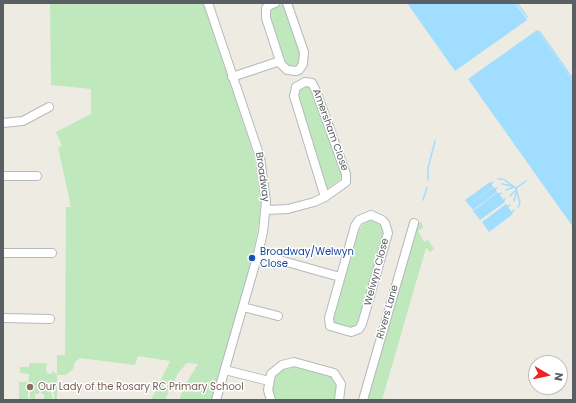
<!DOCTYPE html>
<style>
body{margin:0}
#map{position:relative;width:576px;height:403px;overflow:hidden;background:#eeebe2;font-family:Poppins,sans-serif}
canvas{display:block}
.frame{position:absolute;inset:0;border:4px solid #5a5f64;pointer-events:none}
.north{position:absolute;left:528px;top:355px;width:40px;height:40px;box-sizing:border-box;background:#fff;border:1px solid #bdbfc1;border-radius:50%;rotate:99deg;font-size:11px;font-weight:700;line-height:16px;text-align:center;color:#5a5f64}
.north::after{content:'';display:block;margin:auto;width:14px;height:18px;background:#f62020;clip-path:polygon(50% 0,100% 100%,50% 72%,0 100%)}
</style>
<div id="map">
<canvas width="576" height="403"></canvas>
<div class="frame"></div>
<div class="north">N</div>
</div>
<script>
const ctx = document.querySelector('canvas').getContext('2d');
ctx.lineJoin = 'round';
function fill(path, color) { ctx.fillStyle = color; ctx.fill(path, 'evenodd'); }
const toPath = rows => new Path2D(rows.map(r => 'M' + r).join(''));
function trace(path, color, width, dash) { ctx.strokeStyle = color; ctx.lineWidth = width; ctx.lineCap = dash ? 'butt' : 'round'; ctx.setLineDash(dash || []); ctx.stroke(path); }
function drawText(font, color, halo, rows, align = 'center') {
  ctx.font = font + ' Poppins,sans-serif'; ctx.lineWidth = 3; ctx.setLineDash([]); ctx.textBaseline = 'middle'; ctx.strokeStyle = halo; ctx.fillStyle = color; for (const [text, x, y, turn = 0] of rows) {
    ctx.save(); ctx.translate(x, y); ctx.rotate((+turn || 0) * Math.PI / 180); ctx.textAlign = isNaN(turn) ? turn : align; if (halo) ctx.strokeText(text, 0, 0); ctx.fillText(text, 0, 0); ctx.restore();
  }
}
const green = toPath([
 [50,3,204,3,249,140,255,160,261,202,259,222,252,262,212,400,179,400,184,387,198,364,187,363,178,373,165,400,151,400,170,361,138,356,135,365,80,358,75,362,73,369,66,375,57,375,57,355,65,355,66,207,71,207,58,147,62,146,56,132,91,114,91,89,51,85],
 [282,4,284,5,302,50,302,61,296,68,285,65,269,20,269,9],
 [310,83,343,177,326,190,297,101,299,87],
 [373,220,379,222,385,230,359,324,355,329,333,323,333,317,357,233,366,221],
 [421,221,423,228,418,231,424,242,428,240,434,249,430,252,426,248,382,400,366,400,416,226],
 [29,363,47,363,46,368,47,373,50,374,53,371,57,375,57,400,55,400,53,390,51,391,53,400,44,400,44,394,41,394,41,390,39,390,39,394,35,394,35,400,30,400,30,390,28,390,28,400,19,400,19,382,28,382,28,389,29,374,20,373,20,367,29,367],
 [294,366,332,376,338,389,336,400,274,400,272,390,275,376,283,368]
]);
const water = toPath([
 [407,3,515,3,527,20,455,71],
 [537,30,573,81,573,227,468,79],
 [490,182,493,187,469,205,465,200],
 [494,187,497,192,473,210,469,205],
 [498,192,505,202,480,220,473,211],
 [506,204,513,214,489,232,482,222]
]);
const stream = toPath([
 [517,3,527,17],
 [539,31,573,79],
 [498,179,503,179,516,188],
 [428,180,428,168,435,141],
 [491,184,493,182],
 [502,184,512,186],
 [516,188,520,203,518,207],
 [516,188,526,181],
 [495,189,497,188],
 [506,190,514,187],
 [499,195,501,193],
 [510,196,516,190],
 [423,200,427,187],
 [503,201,505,199],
 [514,201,516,193],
 [508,206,510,205],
 [512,212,514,210]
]);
const minor = toPath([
 [208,3,260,157,266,202,263,232,258,254,216,400],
 [275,3,270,5,266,8,266,18,281,64,287,70,296,71,299,70,303,64,304,52,287,3],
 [232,77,280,61],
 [3,123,23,121,49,107],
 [3,176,37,176],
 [266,210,288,209,314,202,325,197,346,182,346,174,316,91,312,83,305,82,296,87,294,96,325,197],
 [371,215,382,220,385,223,388,233,362,324,359,329,351,332,330,326,329,318,355,226,359,220,371,215],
 [3,253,52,253],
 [258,254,340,277],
 [243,307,278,316],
 [3,318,50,319],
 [225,370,269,381],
 [271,400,268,390,271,374,282,365,294,362,334,373,341,384,339,400],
 [363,400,414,223]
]);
const markers = [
 [252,258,4,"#1a4fb4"],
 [30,387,4,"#8d6e63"]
];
const streetNames = [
 ["Amersham Close",330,130,70],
 ["Broadway",262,177,82],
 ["Welwyn Close",377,272,-75],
 ["Rivers Lane",388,312,-74]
];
const transitNames = [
 ["Broadway/Welwyn",260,252],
 ["Close",260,264]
];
const educationNames = [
 ["Our Lady of the Rosary RC Primary School",38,387]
];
fill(green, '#bfe8bc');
fill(water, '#a1ddff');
trace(stream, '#a1ddff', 1.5);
trace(minor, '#b5b9bd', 10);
trace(minor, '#fff', 8);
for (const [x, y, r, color] of markers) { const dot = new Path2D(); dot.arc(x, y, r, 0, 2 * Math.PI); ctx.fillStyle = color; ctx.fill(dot); trace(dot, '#fff', 1.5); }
drawText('10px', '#5a5f64', '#fff', streetNames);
drawText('10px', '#164399', '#fff', transitNames, 'left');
drawText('10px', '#785e54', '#fff', educationNames, 'left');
</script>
